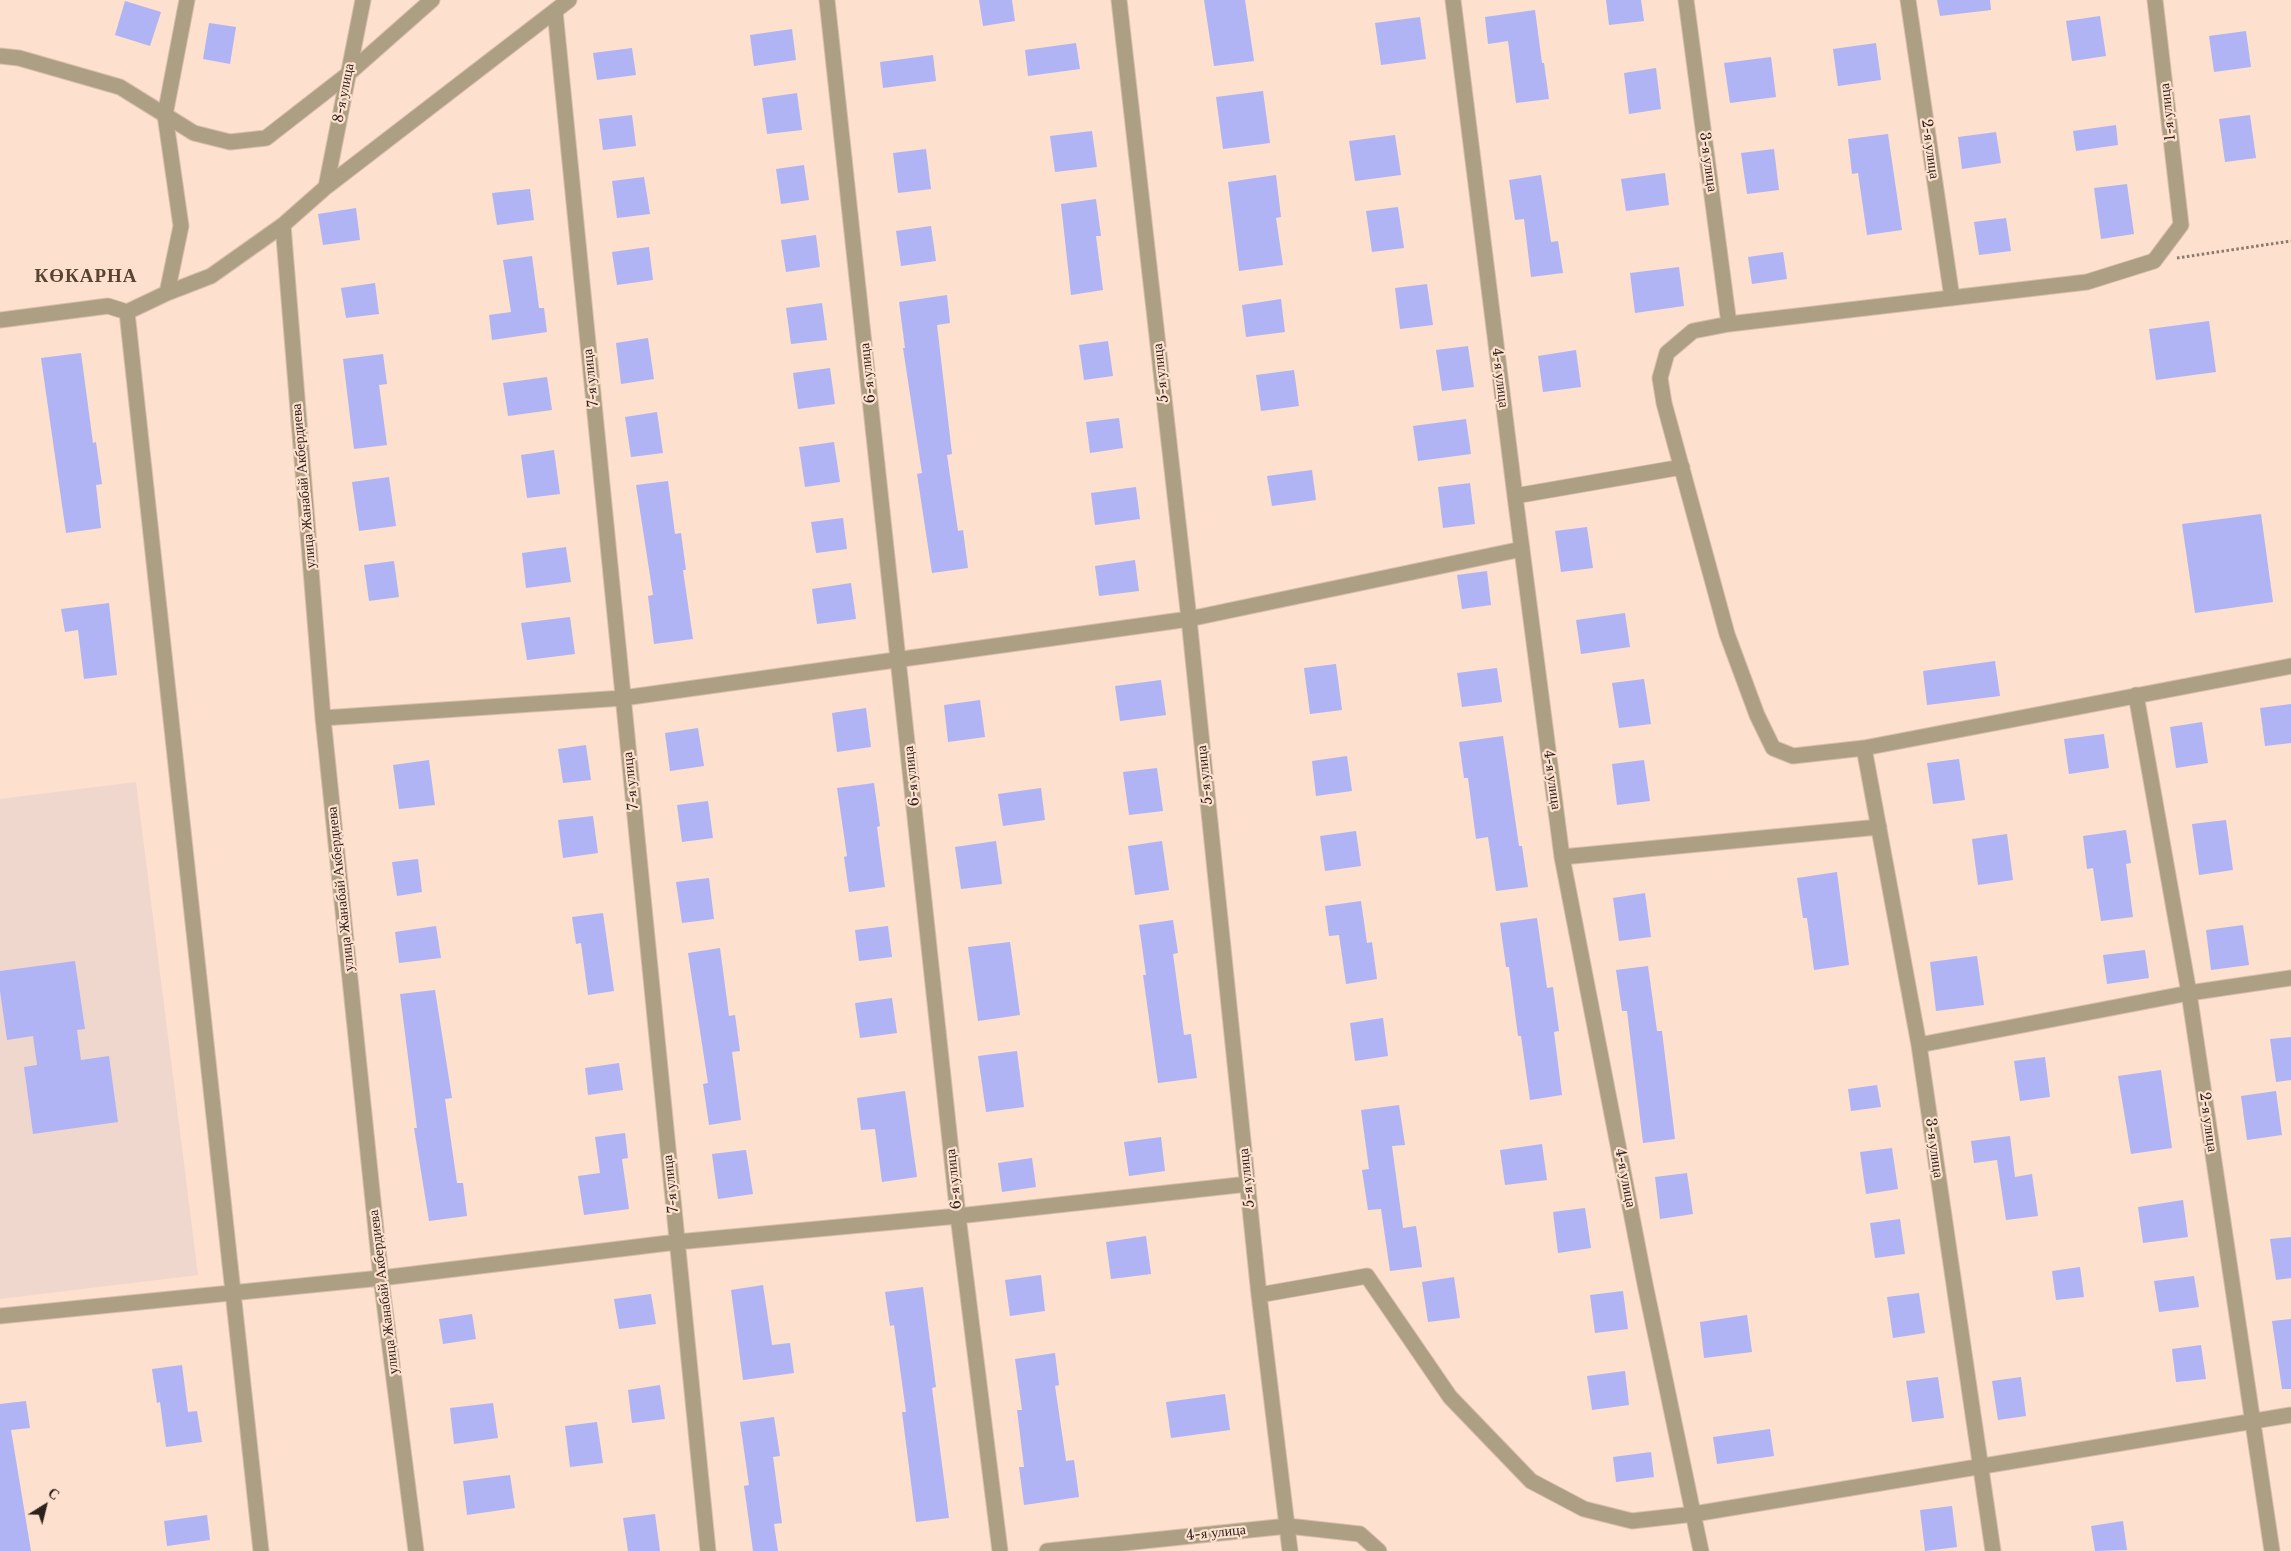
<!DOCTYPE html>
<meta charset="utf-8">
<style>
body{margin:0}
#map{position:relative;width:2291px;height:1551px;overflow:hidden;background:#fde0cd;font-family:"Libre Baskerville",serif}
canvas{display:block}
.north{position:absolute;left:20px;top:1481px;width:50px;height:50px;-webkit-text-stroke:4px #fde0cd;paint-order:stroke;rotate:36deg;font-size:14px;font-weight:700;line-height:20px;text-align:center;color:#2c221b}
.north::after{content:'';display:block;margin:auto;width:18px;height:22px;background:#2c221b;clip-path:polygon(50% 0,100% 100%,50% 72%,0 100%)}
</style>
<div id="map">
<canvas width="2291" height="1551"></canvas>
<div class="north">С</div>
</div>
<script>
const ctx = document.querySelector('canvas').getContext('2d');
ctx.lineJoin = 'round';
function fill(path, color) { ctx.fillStyle = color; ctx.fill(path, 'evenodd'); }
const toPath = rows => new Path2D(rows.map(r => 'M' + r).join(''));
function trace(path, color, width, dash) { ctx.strokeStyle = color; ctx.lineWidth = width; ctx.lineCap = dash ? 'butt' : 'round'; ctx.setLineDash(dash || []); ctx.stroke(path); }
function drawText(font, color, halo, rows, align = 'center') {
  ctx.font = font + ' "Libre Baskerville",serif'; ctx.lineWidth = 4.5; ctx.setLineDash([]); ctx.textBaseline = 'middle'; ctx.strokeStyle = halo; ctx.fillStyle = color; for (const [text, x, y, turn = 0] of rows) {
    ctx.save(); ctx.translate(x, y); ctx.rotate((+turn || 0) * Math.PI / 180); ctx.textAlign = isNaN(turn) ? turn : align; if (halo) ctx.strokeText(text, 0, 0); ctx.fillText(text, 0, 0); ctx.restore();
  }
}
const education = toPath([
 [136,782,198,1275,0,1299,0,799]
]);
const building = toPath([
 [979,0,1012,0,1015,21,983,26],
 [1204,0,1245,0,1254,61,1214,66],
 [1606,0,1641,0,1644,21,1609,25],
 [1937,0,1990,0,1991,10,1940,16],
 [125,1,161,12,150,46,115,35],
 [1535,10,1542,63,1544,63,1549,99,1516,103,1508,41,1488,44,1485,17],
 [2100,16,2106,56,2072,61,2066,21],
 [1420,17,1426,59,1381,65,1375,23],
 [209,23,236,27,230,64,203,59],
 [792,29,796,60,754,66,750,35],
 [2246,31,2251,67,2214,72,2209,36],
 [1076,43,1080,69,1028,76,1025,50],
 [1876,43,1881,80,1838,86,1833,49],
 [632,48,636,75,597,80,593,53],
 [933,55,936,81,883,88,880,62],
 [1771,57,1776,97,1730,103,1724,63],
 [1656,68,1661,109,1629,114,1624,73],
 [1263,91,1270,143,1223,149,1216,97],
 [797,93,802,130,767,134,762,98],
 [632,115,636,146,603,150,599,119],
 [2250,115,2256,158,2225,162,2219,119],
 [2116,125,2118,145,2076,151,2073,131],
 [1092,131,1097,167,1055,172,1050,136],
 [1996,132,2001,163,1962,169,1958,137],
 [1888,134,1902,230,1867,235,1858,173,1852,174,1848,139],
 [1395,135,1401,175,1355,181,1349,141],
 [926,149,931,189,898,193,893,153],
 [1774,149,1779,190,1747,194,1741,153],
 [804,165,809,200,781,204,776,169],
 [1665,173,1669,205,1626,211,1621,179],
 [1276,175,1281,217,1276,218,1283,265,1239,271,1228,182],
 [1541,175,1551,242,1558,241,1563,273,1531,277,1524,219,1515,220,1509,180],
 [644,177,650,214,617,218,612,181],
 [2127,184,2134,234,2101,239,2094,188],
 [530,189,534,220,497,225,492,193],
 [1096,199,1101,236,1096,236,1103,290,1071,295,1061,204],
 [1398,207,1404,248,1372,252,1366,211],
 [356,208,360,240,323,245,318,214],
 [2006,218,2011,251,1979,255,1974,222],
 [931,226,936,261,901,266,896,231],
 [816,235,820,267,786,272,781,240],
 [649,247,653,280,617,285,612,252],
 [1783,252,1787,279,1752,284,1748,257],
 [532,256,539,308,544,308,547,332,492,340,489,315,511,312,503,260],
 [1679,267,1684,306,1635,313,1630,273],
 [375,283,379,314,346,318,341,288],
 [1427,284,1433,325,1400,329,1395,288],
 [947,295,950,323,937,325,952,454,947,455,958,531,963,530,968,568,932,573,917,474,922,473,903,348,905,348,899,302],
 [1281,299,1285,332,1246,337,1242,305],
 [822,303,827,340,791,344,786,308],
 [2209,321,2216,372,2156,380,2149,329],
 [648,338,654,379,621,384,616,343],
 [1108,341,1113,376,1084,380,1079,345],
 [1468,346,1474,387,1442,391,1436,350],
 [1576,350,1581,387,1543,392,1538,356],
 [81,353,93,443,96,442,102,484,96,485,101,528,66,533,41,358],
 [383,354,387,384,379,385,387,445,354,449,343,359],
 [830,368,835,404,798,409,793,373],
 [1294,370,1299,406,1261,411,1256,375],
 [547,377,552,410,508,416,503,383],
 [657,412,663,453,631,457,625,417],
 [1119,418,1123,448,1090,453,1086,422],
 [1466,419,1471,454,1418,461,1413,426],
 [834,442,840,482,805,487,799,447],
 [554,450,560,494,527,498,521,455],
 [1312,470,1316,500,1272,506,1267,476],
 [389,477,396,526,359,531,352,482],
 [668,481,675,534,681,533,686,570,683,570,693,639,654,644,648,596,653,595,636,485],
 [1470,483,1475,524,1443,528,1438,487],
 [1136,487,1140,519,1095,525,1091,493],
 [2261,514,2273,602,2195,613,2182,524],
 [843,518,847,549,816,553,811,522],
 [1587,527,1593,568,1561,572,1555,531],
 [566,547,571,582,526,588,522,553],
 [1135,560,1139,591,1099,596,1095,566],
 [394,561,399,597,369,601,364,565],
 [1487,571,1491,605,1462,609,1457,575],
 [851,583,856,619,817,624,812,589],
 [109,603,117,675,84,679,78,630,65,632,61,609],
 [1625,613,1630,647,1581,654,1576,620],
 [570,617,575,654,527,660,521,623],
 [1995,661,2000,696,1927,705,1923,671],
 [1336,664,1342,710,1310,714,1304,668],
 [1497,668,1502,702,1462,707,1457,673],
 [1644,679,1651,724,1619,728,1612,683],
 [1161,680,1166,715,1120,721,1115,686],
 [980,700,985,737,948,742,944,705],
 [2291,704,2291,743,2265,746,2260,708],
 [866,708,871,747,837,752,832,713],
 [2202,722,2208,763,2176,768,2170,727],
 [698,728,704,766,670,771,665,733],
 [2104,734,2109,768,2069,774,2064,739],
 [1503,736,1519,846,1522,846,1528,887,1496,891,1488,837,1476,839,1468,778,1464,778,1459,742],
 [586,745,591,780,563,783,558,749],
 [1347,756,1352,791,1316,796,1312,761],
 [1959,759,1965,800,1933,804,1927,763],
 [429,760,435,805,399,809,393,765],
 [1644,760,1650,801,1617,805,1612,764],
 [1157,768,1163,811,1129,815,1123,772],
 [874,783,880,826,877,827,885,887,849,892,844,857,847,856,837,788],
 [1041,788,1045,820,1003,826,998,794],
 [708,801,713,838,682,842,677,805],
 [593,816,598,853,563,858,558,820],
 [2226,820,2233,870,2199,875,2192,824],
 [2126,830,2131,863,2126,864,2133,917,2101,921,2093,868,2087,869,2083,836],
 [1356,831,1361,866,1325,871,1320,836],
 [2007,834,2013,880,1978,885,1972,839],
 [996,841,1002,884,961,889,955,847],
 [1162,841,1169,890,1135,895,1128,846],
 [418,859,422,892,397,896,392,862],
 [1837,872,1849,965,1814,970,1807,918,1803,918,1797,878],
 [709,878,714,919,682,923,676,882],
 [1645,893,1651,937,1619,941,1613,898],
 [1361,901,1367,943,1372,942,1377,979,1346,984,1339,935,1329,936,1325,906],
 [603,913,614,991,588,995,581,943,576,944,572,917],
 [1537,918,1547,988,1553,987,1559,1031,1554,1032,1562,1095,1530,1100,1521,1036,1518,1036,1509,967,1506,967,1500,923],
 [1173,920,1178,953,1173,954,1184,1035,1191,1034,1197,1078,1158,1083,1143,975,1146,975,1139,925],
 [2243,925,2249,965,2211,970,2206,930],
 [436,926,441,958,399,963,395,932],
 [888,926,892,957,859,961,855,930],
 [1010,942,1020,1015,978,1021,968,947],
 [720,948,729,1016,735,1015,740,1051,732,1052,741,1120,709,1125,703,1084,708,1083,688,953],
 [2145,950,2149,978,2107,984,2103,955],
 [1977,956,1984,1005,1936,1011,1930,962],
 [75,961,85,1029,77,1030,81,1060,109,1056,118,1122,33,1134,24,1067,37,1065,33,1036,7,1040,0,991,0,971],
 [1648,966,1657,1031,1662,1031,1675,1139,1643,1143,1627,1011,1622,1011,1616,970],
 [435,990,452,1098,445,1099,457,1183,463,1183,467,1216,429,1221,414,1128,417,1128,400,994],
 [892,998,897,1033,860,1038,855,1003],
 [1383,1018,1388,1056,1355,1061,1350,1023],
 [2291,1037,2291,1080,2276,1082,2270,1039],
 [1017,1051,1024,1107,986,1112,978,1056],
 [2045,1057,2050,1097,2020,1101,2014,1061],
 [619,1063,623,1090,588,1095,585,1068],
 [2161,1070,2172,1148,2131,1154,2118,1076],
 [1877,1085,1881,1107,1851,1111,1848,1089],
 [905,1091,917,1177,882,1182,875,1129,861,1130,857,1098],
 [2276,1091,2282,1135,2247,1140,2241,1096],
 [1399,1105,1405,1145,1392,1146,1403,1228,1416,1226,1422,1267,1390,1271,1381,1209,1368,1210,1362,1170,1369,1169,1361,1110],
 [625,1133,628,1158,622,1159,629,1209,584,1215,578,1176,600,1173,595,1137],
 [2010,1136,2015,1177,2032,1174,2038,1216,2006,1220,1997,1160,1974,1163,1971,1141],
 [1161,1137,1165,1171,1129,1176,1124,1142],
 [1542,1144,1547,1180,1505,1185,1500,1150],
 [1892,1148,1898,1189,1866,1194,1860,1152],
 [746,1150,753,1194,718,1199,712,1154],
 [1032,1158,1036,1187,1002,1192,998,1163],
 [1687,1173,1693,1214,1660,1219,1655,1177],
 [2183,1200,2188,1237,2143,1243,2138,1207],
 [1585,1208,1591,1248,1558,1253,1553,1212],
 [1900,1219,1905,1254,1875,1258,1870,1223],
 [1146,1236,1151,1274,1111,1279,1106,1242],
 [2291,1237,2291,1278,2276,1280,2270,1239],
 [2080,1267,2084,1297,2056,1300,2052,1271],
 [1041,1275,1045,1311,1010,1316,1005,1280],
 [2194,1276,2199,1307,2159,1312,2154,1281],
 [1454,1277,1460,1318,1428,1322,1422,1282],
 [763,1285,772,1345,790,1343,794,1373,743,1380,731,1290],
 [923,1287,936,1387,932,1388,949,1518,916,1522,902,1412,906,1412,894,1325,890,1326,885,1292],
 [1623,1291,1628,1329,1595,1333,1590,1295],
 [1919,1293,1925,1333,1893,1338,1887,1297],
 [651,1294,656,1324,619,1329,614,1299],
 [472,1314,476,1339,443,1344,439,1319],
 [1747,1315,1752,1352,1704,1358,1700,1322],
 [2291,1319,2291,1389,2282,1389,2272,1321],
 [2201,1345,2206,1379,2176,1382,2172,1349],
 [1055,1353,1059,1385,1055,1386,1066,1461,1074,1460,1079,1497,1024,1505,1019,1467,1024,1467,1017,1410,1022,1410,1015,1359],
 [182,1365,188,1412,197,1411,202,1442,166,1447,160,1402,157,1403,152,1369],
 [1625,1371,1629,1405,1592,1410,1587,1376],
 [1938,1377,1944,1418,1912,1422,1906,1381],
 [2021,1377,2026,1416,1998,1420,1992,1381],
 [660,1385,665,1419,632,1423,628,1390],
 [1225,1394,1230,1430,1171,1438,1166,1402],
 [26,1401,30,1428,11,1430,31,1551,0,1551,0,1404],
 [493,1403,498,1438,454,1444,450,1408],
 [774,1417,780,1456,773,1457,782,1523,774,1524,778,1551,753,1551,744,1486,749,1485,740,1422],
 [597,1422,603,1463,570,1467,565,1426],
 [1770,1429,1774,1456,1717,1464,1713,1437],
 [1651,1452,1654,1477,1616,1482,1613,1457],
 [510,1475,515,1508,467,1515,463,1481],
 [1952,1506,1957,1547,1925,1551,1920,1510],
 [655,1514,660,1551,628,1551,623,1518],
 [207,1515,210,1540,167,1546,164,1521],
 [2123,1521,2127,1550,2095,1551,2091,1526]
]);
const path = toPath([
 [2177,258,2291,241]
]);
const minor = toPath([
 [827,0,958,1216,1000,1551],
 [1119,0,1189,619,1259,1295,1290,1551],
 [1453,0,1515,496,1562,857,1645,1284,1701,1551],
 [1686,0,1729,324],
 [1908,0,1952,298],
 [2155,0,2181,225,2154,261,2087,282,1729,324,1693,331,1667,353,1660,378,1664,403,1727,634,1757,715,1773,748,1793,756,1864,748,2291,666],
 [555,11,708,1551],
 [0,56,19,58,120,87,194,133,230,142,266,138,347,75,432,0],
 [326,187,363,0],
 [283,225,323,718,381,1278,416,1551],
 [167,293,181,226,165,115,187,0],
 [127,312,261,1551],
 [0,320,108,306,127,312,167,293,211,276,283,225,326,187,569,0],
 [1515,496,1682,467],
 [2136,695,2189,993,2272,1551],
 [323,718,623,698,1189,619,1522,549],
 [1864,748,1919,1045,1993,1551],
 [1562,857,1879,827],
 [1919,1045,2189,993,2291,978],
 [1259,1295,1367,1276,1450,1397,1531,1481,1584,1509,1632,1521,1694,1514,2291,1415],
 [0,1316,381,1278,677,1242,958,1216,1248,1184],
 [1047,1551,1288,1526,1360,1534,1379,1551]
]);
const streetNames = [
 ["8-я улица",344,93,-79],
 ["1-я улица",2168,112,-96],
 ["2-я улица",1930,149,82],
 ["3-я улица",1708,162,82],
 ["6-я улица",868,373,-96],
 ["5-я улица",1161,373,-96],
 ["7-я улица",591,378,-96],
 ["4-я улица",1500,378,83],
 ["улица Жанабай Акбердиева",304,486,-95],
 ["5-я улица",1205,775,-96],
 ["6-я улица",912,776,-96],
 ["4-я улица",1552,780,82],
 ["7-я улица",631,781,-96],
 ["улица Жанабай Акбердиева",341,889,-96],
 ["2-я улица",2208,1122,82],
 ["3-я улица",1934,1148,82],
 ["5-я улица",1247,1178,-96],
 ["4-я улица",1625,1178,79],
 ["6-я улица",954,1179,-96],
 ["7-я улица",671,1184,-96],
 ["улица Жанабай Акбердиева",384,1292,-97],
 ["4-я улица",1216,1533,-6]
];
const districtNames = [
 ["КӨКАРНА",86,277]
];
fill(education, '#efd7cd');
fill(building, '#b0b4f4');
trace(minor, '#d7bead', 17);
trace(path, '#8b796c', 3, [2.5, 2.5]);
trace(minor, '#ad9f84', 15);
drawText('14px', '#2c221b', '#fde0cd', streetNames);
ctx.letterSpacing = '1px';
drawText('bold 19px', '#594333', '#fde0cd', districtNames);
ctx.letterSpacing = '0px';
</script>
